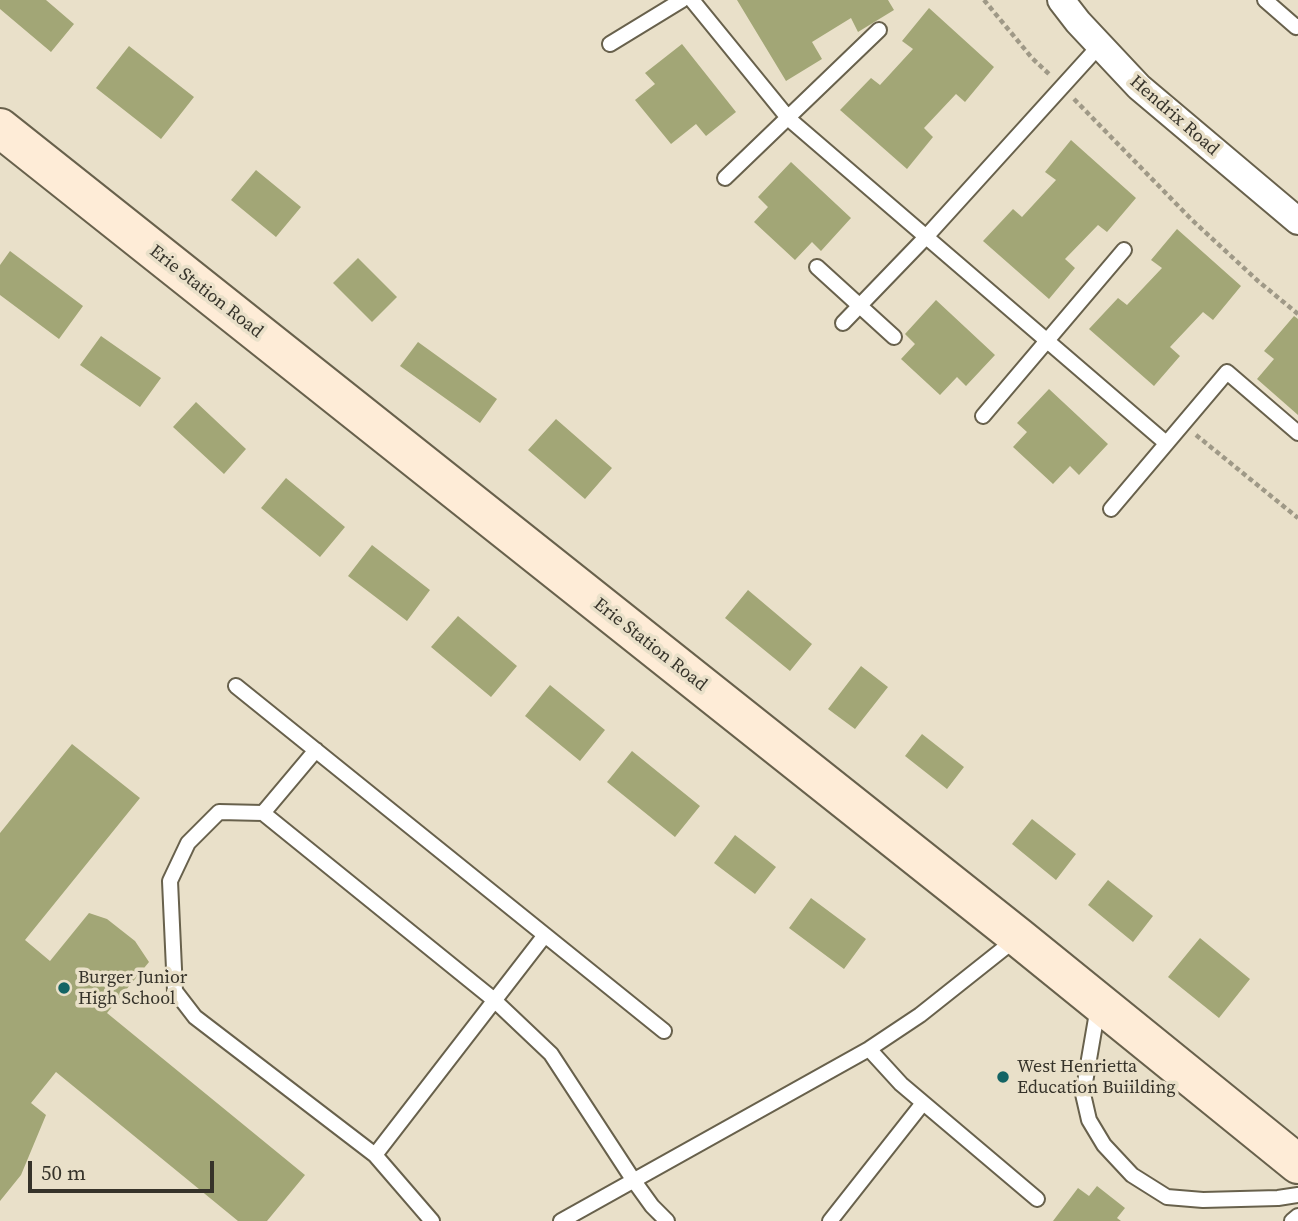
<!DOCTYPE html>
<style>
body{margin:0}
#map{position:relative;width:1298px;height:1221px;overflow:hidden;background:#e9e0c9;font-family:"Source Serif 4",serif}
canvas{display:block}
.scale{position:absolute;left:28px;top:1161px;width:186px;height:32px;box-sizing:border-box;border:4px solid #36332a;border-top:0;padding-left:9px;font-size:21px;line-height:24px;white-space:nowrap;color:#36332a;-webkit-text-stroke:5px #e9e0c9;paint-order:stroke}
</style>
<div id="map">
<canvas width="1298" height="1221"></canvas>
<div class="scale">50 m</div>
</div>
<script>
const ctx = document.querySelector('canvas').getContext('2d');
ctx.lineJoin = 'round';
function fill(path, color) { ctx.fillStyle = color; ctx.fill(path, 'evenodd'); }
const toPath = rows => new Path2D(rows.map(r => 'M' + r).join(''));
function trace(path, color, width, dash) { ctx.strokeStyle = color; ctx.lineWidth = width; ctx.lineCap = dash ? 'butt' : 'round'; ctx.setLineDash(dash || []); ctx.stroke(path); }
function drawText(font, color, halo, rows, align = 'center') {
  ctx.font = font + ' "Source Serif 4",serif'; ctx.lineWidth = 7; ctx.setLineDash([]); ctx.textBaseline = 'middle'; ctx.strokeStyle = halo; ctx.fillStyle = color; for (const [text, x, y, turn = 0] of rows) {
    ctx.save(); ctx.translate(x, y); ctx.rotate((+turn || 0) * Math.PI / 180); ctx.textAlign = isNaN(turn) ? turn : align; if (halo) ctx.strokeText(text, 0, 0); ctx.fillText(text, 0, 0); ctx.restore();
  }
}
const building = toPath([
 [0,0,46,0,74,24,51,52,0,9],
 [737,0,888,0,894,10,858,32,851,18,812,42,822,59,786,81],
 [929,8,994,67,965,102,956,94,924,128,933,137,907,169,840,110,871,78,880,85,913,49,902,41],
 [682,44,736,112,706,136,696,124,671,144,635,100,655,84,645,73],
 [129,46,194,97,161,139,96,88],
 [1071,140,1136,198,1107,232,1098,225,1065,259,1075,268,1049,299,983,241,1013,209,1022,217,1056,180,1045,172],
 [791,162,851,218,821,251,812,242,795,260,754,222,768,207,758,197],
 [256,170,301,207,276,237,231,200],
 [1177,229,1241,286,1213,320,1203,312,1170,347,1180,356,1154,386,1089,329,1118,298,1127,305,1162,268,1151,260],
 [10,251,83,306,59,339,0,295,0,265],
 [358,258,397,297,372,322,333,283],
 [936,300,995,355,966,386,957,377,940,395,901,359,915,344,905,334],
 [1294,316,1298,319,1298,415,1257,379,1274,359,1264,351],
 [101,336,161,378,140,407,80,365],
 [418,342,497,399,480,423,400,366],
 [1049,389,1108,444,1079,475,1070,466,1053,484,1013,447,1027,432,1017,423],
 [196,402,246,449,224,474,173,427],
 [556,419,612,468,585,499,528,450],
 [286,478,345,527,320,557,261,508],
 [372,545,430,590,407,621,348,576],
 [748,590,812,644,790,671,725,618],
 [458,616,517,666,491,697,431,647],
 [861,666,888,687,855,729,828,709],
 [550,685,605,730,580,761,525,716],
 [922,734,964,767,947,789,905,756],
 [72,744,140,798,25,940,50,961,89,913,107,919,135,941,149,962,107,1013,305,1175,267,1221,238,1221,56,1072,31,1103,46,1115,21,1175,0,1201,0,833],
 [632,751,700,806,675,837,607,782],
 [1032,819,1076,854,1056,880,1012,844],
 [735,835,776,867,755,894,714,863],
 [1108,880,1153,916,1133,942,1088,905],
 [811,898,866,939,844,969,789,928],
 [1200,938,1250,979,1219,1018,1168,977],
 [1097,1186,1125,1208,1117,1218,1121,1221,1053,1221,1078,1188,1089,1196]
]);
const path = toPath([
 [984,0,1032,58,1050,75],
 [1074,99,1192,220,1258,281,1298,314],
 [1196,435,1298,518]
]);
const service = toPath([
 [692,0,789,119,1166,443],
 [1265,0,1296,27,1298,26],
 [610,44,682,0],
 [725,178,879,30],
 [817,267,894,337],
 [843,323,925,238,1100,45],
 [983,416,1124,250],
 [1111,509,1227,372,1298,433],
 [236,686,664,1031],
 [263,813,316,750],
 [1098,1007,1083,1094,1089,1120,1104,1145,1132,1175,1167,1197,1203,1200,1278,1198,1298,1195],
 [869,1049,901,1084,1037,1199],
 [375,1155,545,935],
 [432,1221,375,1155,195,1017,175,991,170,881,188,843,219,812,263,813,493,999,551,1054,634,1181,652,1206,667,1221],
 [561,1221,869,1049,920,1015,1017,938],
 [830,1221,923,1103],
 [1292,1221,1298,1216]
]);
const minor = toPath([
 [1061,0,1078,22,1139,87,1298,221]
]);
const secondary = toPath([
 [0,128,1018,937,1298,1164]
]);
const markers = [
 [64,988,7,"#146464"],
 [1003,1077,7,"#146464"]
];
const streetNames = [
 ["Hendrix Road",1174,116,41],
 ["Erie Station Road",206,292,38],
 ["Erie Station Road",650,645,38]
];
const poiNames = [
 ["Burger Junior",78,978],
 ["High School",78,999],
 ["West Henrietta",1017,1067],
 ["Education Buiilding",1017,1088]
];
fill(building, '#a2a676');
trace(service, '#68614c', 18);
trace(minor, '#68614c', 30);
trace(secondary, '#68614c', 42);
trace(path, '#9f9987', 4.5, [5, 3.5]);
trace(service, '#fff', 14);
trace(minor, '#fff', 26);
trace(secondary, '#feecd7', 38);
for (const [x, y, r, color] of markers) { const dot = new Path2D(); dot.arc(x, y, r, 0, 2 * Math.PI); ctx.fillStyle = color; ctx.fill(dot); trace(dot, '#e9e0c9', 2.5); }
drawText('18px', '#36332a', '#e9e0c9', streetNames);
drawText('18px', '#36332a', '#e9e0c9', poiNames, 'left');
</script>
